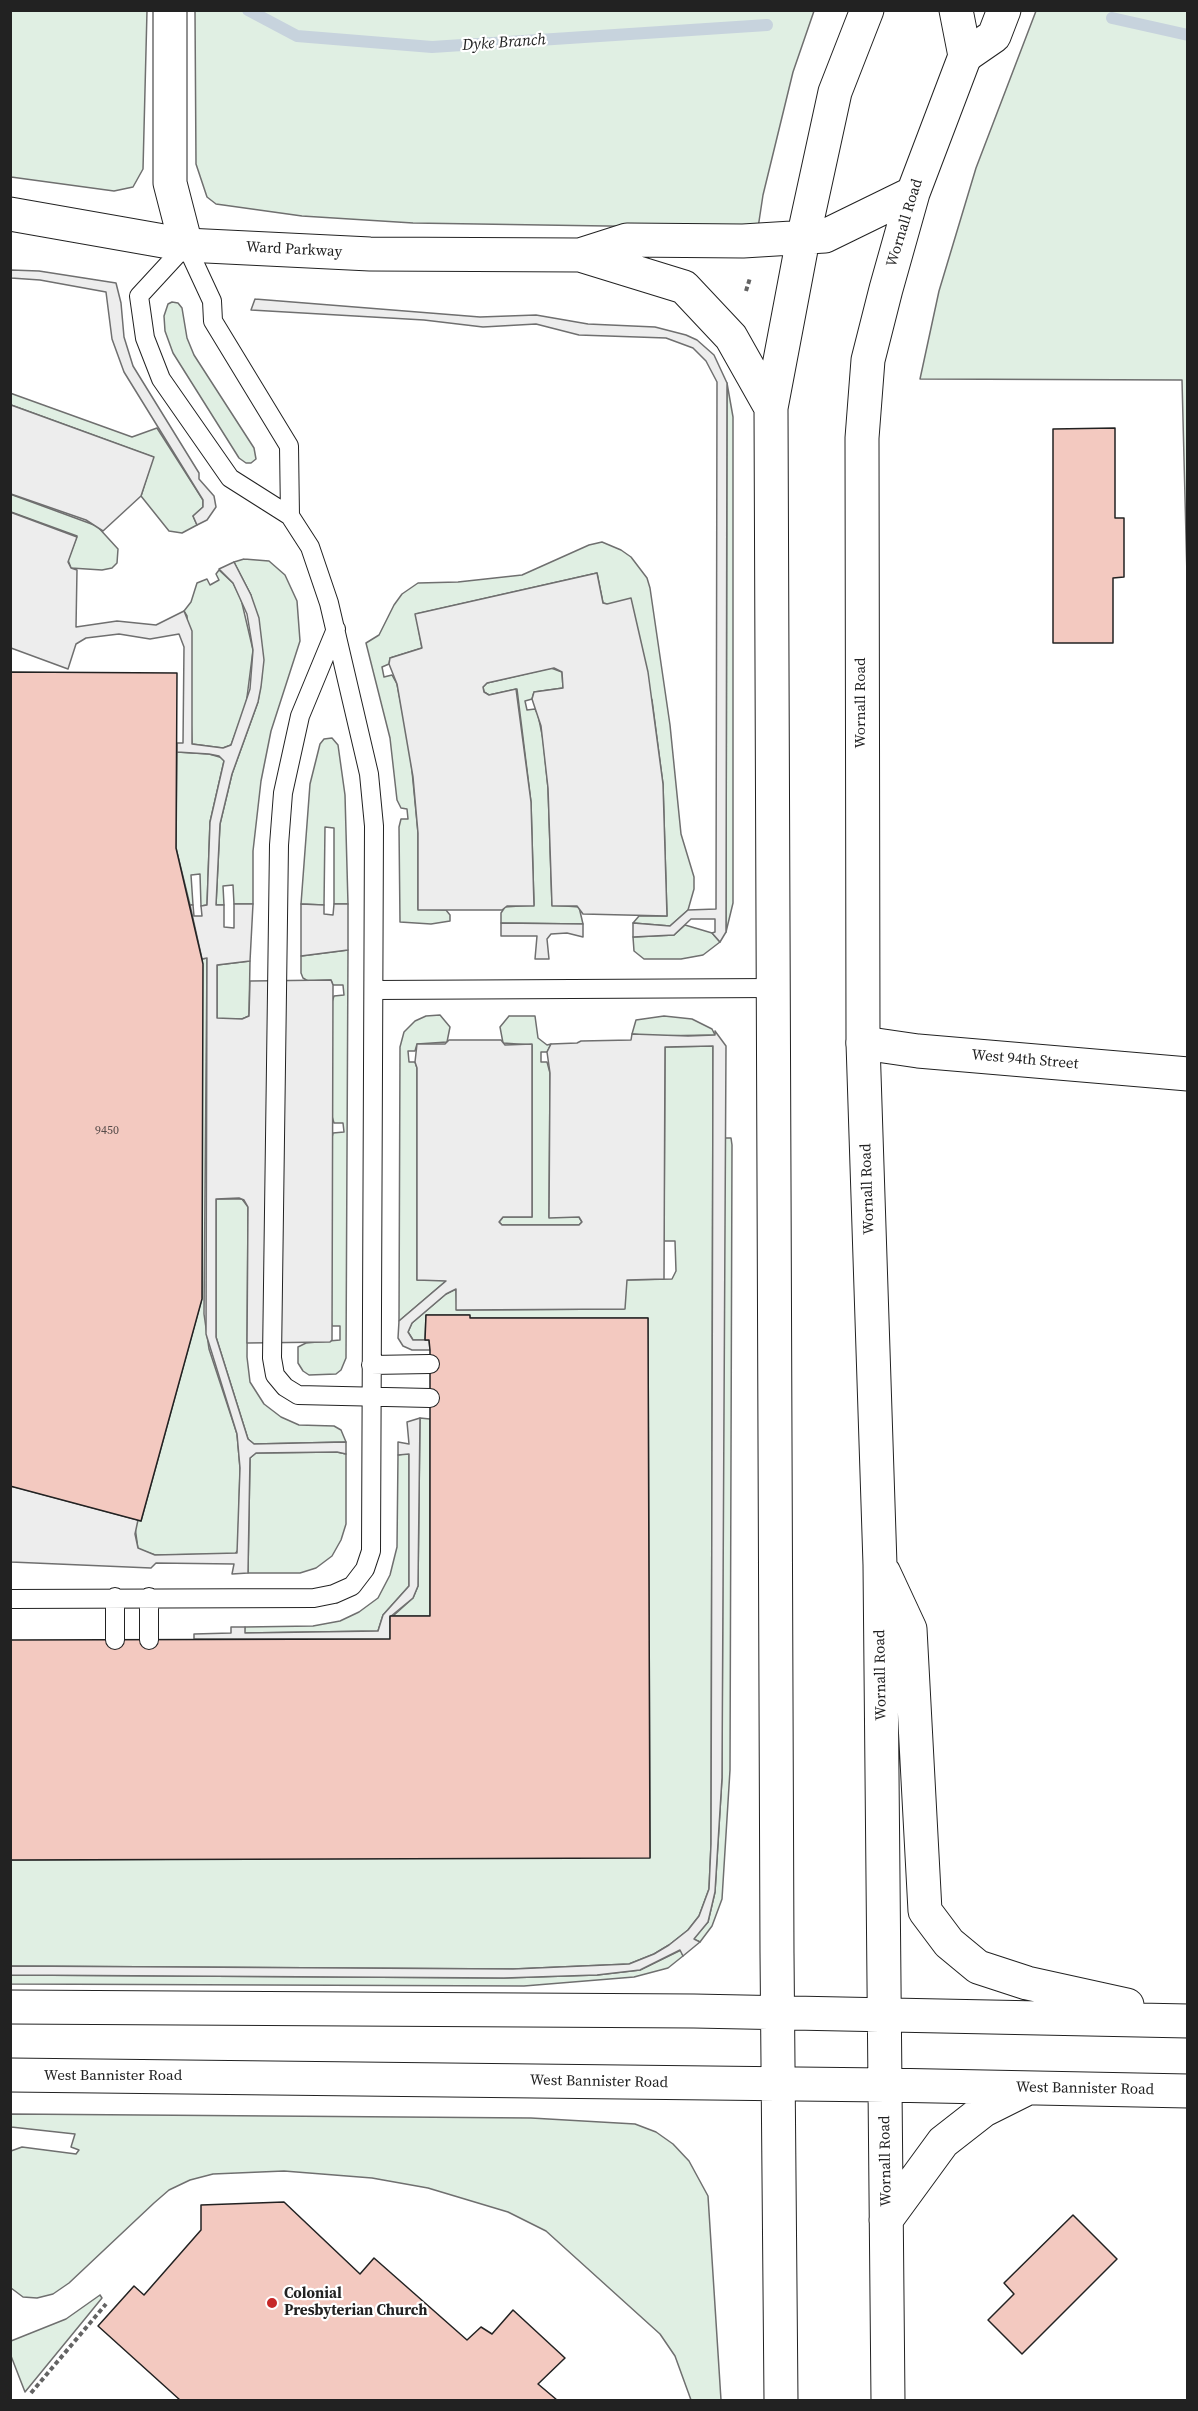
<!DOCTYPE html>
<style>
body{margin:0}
#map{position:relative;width:1198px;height:2411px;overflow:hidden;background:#fff;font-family:"Source Serif 4",serif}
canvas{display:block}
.frame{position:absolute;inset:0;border:12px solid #222;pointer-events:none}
</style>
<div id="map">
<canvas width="1198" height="2411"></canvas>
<div class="frame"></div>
</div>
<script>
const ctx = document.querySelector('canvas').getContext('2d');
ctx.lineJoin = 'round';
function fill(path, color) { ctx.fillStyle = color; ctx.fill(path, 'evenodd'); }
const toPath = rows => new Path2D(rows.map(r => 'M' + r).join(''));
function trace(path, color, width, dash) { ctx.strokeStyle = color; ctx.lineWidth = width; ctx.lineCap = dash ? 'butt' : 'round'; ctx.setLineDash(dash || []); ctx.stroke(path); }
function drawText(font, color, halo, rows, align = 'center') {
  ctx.font = font + ' "Source Serif 4",serif'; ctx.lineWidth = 4.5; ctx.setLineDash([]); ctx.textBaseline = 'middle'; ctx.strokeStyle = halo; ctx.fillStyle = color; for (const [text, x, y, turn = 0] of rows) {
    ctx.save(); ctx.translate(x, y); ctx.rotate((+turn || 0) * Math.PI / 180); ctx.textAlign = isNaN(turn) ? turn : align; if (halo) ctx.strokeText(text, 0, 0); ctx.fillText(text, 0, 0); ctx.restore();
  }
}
const green = toPath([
 [10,11,147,11,143,169,133,187,114,191,11,177,10,11],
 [195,11,814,11,793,72,763,195,758,228,736,228,413,223,302,216,216,204,207,197,196,164,195,11],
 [1036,11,1187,11,1187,576,1182,380,920,379,939,291,976,168,1036,11],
 [172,302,178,303,182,308,187,338,194,355,254,448,256,459,251,463,246,463,239,458,173,353,165,331,164,316,168,304,172,302],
 [727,383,733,417,733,903,726,932,727,383],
 [10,393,132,437,157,428,203,500,203,507,193,516,197,525,182,533,169,531,141,496,153,457,11,405,10,393],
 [10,494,97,526,118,549,117,563,112,568,102,570,71,568,68,560,77,536,11,512,10,494],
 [602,542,621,550,631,557,647,578,650,588,670,725,681,834,694,877,694,889,688,910,670,926,633,923,639,916,667,916,663,784,652,700,607,604,603,603,597,573,416,614,422,648,390,658,389,664,382,667,384,677,392,675,397,684,410,750,418,833,418,909,446,910,450,915,450,921,431,924,400,922,399,827,401,819,408,819,407,809,401,808,397,800,390,738,366,643,379,635,394,605,402,594,418,583,458,582,522,575,589,545,602,542],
 [244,559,269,561,285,575,297,601,300,641,271,731,261,781,253,851,253,904,234,904,233,885,223,886,224,905,216,905,220,824,232,774,258,702,262,675,251,595,234,562,244,559],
 [219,570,233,583,241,599,253,650,246,705,231,745,223,748,192,744,187,616,184,611,191,602,197,583,207,579,210,585,219,580,216,574,219,570],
 [551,668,562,672,563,688,534,692,532,699,525,701,527,710,535,709,538,715,543,739,548,788,552,905,579,907,583,924,501,923,501,913,505,907,534,905,531,802,517,689,489,695,484,692,483,687,487,683,551,668],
 [332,738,338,745,345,795,348,904,334,904,334,828,325,827,324,905,301,904,310,784,320,744,324,739,332,738],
 [177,752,209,754,223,758,224,761,210,822,207,905,201,906,200,874,191,875,193,905,190,905,176,848,177,752],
 [685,925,712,933,720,942,703,955,681,959,644,959,634,951,633,937,674,935,685,925],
 [348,950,346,1358,341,1370,336,1374,309,1375,303,1371,298,1363,298,1347,306,1343,340,1340,340,1326,332,1326,330,1317,331,1142,333,1133,344,1132,343,1123,334,1123,331,1113,331,1005,334,996,344,995,343,985,333,985,331,980,308,981,303,978,301,973,301,956,348,950],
 [207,958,204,1314,209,1349,237,1434,240,1468,238,1550,235,1554,155,1555,138,1549,135,1527,138,1520,141,1521,202,1298,202,959,207,958],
 [250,961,249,1016,242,1019,217,1019,217,965,250,961],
 [440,1015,450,1027,447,1042,417,1044,415,1051,408,1051,409,1062,415,1062,417,1068,417,1280,447,1280,399,1321,400,1047,404,1032,415,1021,426,1016,440,1015],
 [509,1016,535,1016,538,1038,547,1045,551,1044,547,1052,541,1052,541,1062,547,1062,550,1073,549,1217,579,1217,582,1222,579,1225,502,1225,499,1222,503,1217,532,1217,532,1045,503,1043,500,1027,509,1016],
 [664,1016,692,1019,712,1029,715,1035,651,1036,632,1034,636,1020,664,1016],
 [713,1046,711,1844,709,1889,699,1916,688,1930,669,1945,654,1954,629,1964,513,1969,11,1966,11,1860,650,1857,648,1318,470,1318,469,1315,426,1315,425,1340,413,1340,408,1332,412,1323,446,1294,456,1289,457,1310,624,1309,626,1280,672,1279,676,1271,675,1241,664,1241,665,1047,713,1046],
 [724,1138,731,1138,732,1145,730,1770,722,1899,712,1926,700,1942,693,1939,708,1922,715,1892,722,1778,724,1138],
 [216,1199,242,1199,248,1207,247,1357,250,1382,264,1404,281,1417,299,1425,334,1426,341,1430,346,1442,254,1444,248,1439,216,1337,216,1199],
 [420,1418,430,1419,430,1616,393,1616,413,1598,418,1586,420,1418],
 [337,1452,346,1454,346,1524,341,1540,332,1556,316,1568,300,1573,248,1573,250,1458,256,1453,337,1452],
 [409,1453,409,1586,383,1615,378,1631,244,1633,245,1627,313,1626,340,1621,359,1612,378,1598,390,1575,397,1547,398,1455,409,1453],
 [681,1950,683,1956,668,1968,634,1977,524,1986,11,1984,11,1975,504,1978,597,1975,640,1970,681,1950],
 [11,2114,531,2118,635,2124,656,2132,673,2144,689,2161,708,2196,721,2400,691,2400,675,2356,660,2334,546,2231,508,2212,428,2188,372,2178,284,2171,213,2174,190,2180,169,2190,154,2203,69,2283,53,2294,37,2298,23,2297,11,2288,11,2151,22,2147,76,2154,79,2150,71,2147,75,2134,11,2127,11,2114],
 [100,2295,102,2298,25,2392,11,2356,11,2341,66,2319,100,2295]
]);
const parking = toPath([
 [11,270,39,271,116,283,121,303,124,337,133,366,199,473,199,479,214,496,216,507,207,520,197,525,193,516,203,507,203,500,124,372,112,339,106,292,40,280,11,278,11,270],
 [255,299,480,317,536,315,588,324,655,327,686,335,697,340,714,355,727,383,726,932,720,942,712,933,715,932,715,919,691,919,674,935,633,937,633,923,670,926,688,910,716,909,717,382,706,361,693,348,666,338,579,335,536,324,483,327,424,320,251,310,255,299],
 [11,405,154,457,141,496,103,531,86,520,11,494,11,405],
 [10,512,77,537,68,562,71,568,77,570,76,627,117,621,156,625,184,611,192,631,192,744,223,748,231,745,250,689,253,650,247,614,233,583,219,569,234,562,251,595,259,618,264,660,261,687,258,702,232,774,220,824,216,905,224,905,224,927,234,928,234,904,253,904,250,961,217,965,217,1018,242,1019,249,1016,250,981,331,980,333,985,332,1340,330,1342,247,1343,248,1207,244,1200,239,1198,216,1199,216,1337,248,1439,254,1444,346,1442,346,1454,337,1452,256,1453,250,1458,248,1573,232,1574,234,1564,156,1563,151,1568,11,1562,11,1486,138,1520,135,1534,138,1548,155,1555,237,1553,240,1468,237,1434,206,1334,207,958,202,959,190,905,193,905,194,916,202,916,201,906,207,905,210,822,224,761,219,756,209,754,177,752,177,743,183,743,184,647,179,634,150,639,119,634,86,638,76,644,68,669,11,648,10,512],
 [597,573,603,603,607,604,631,598,648,672,663,784,667,916,583,914,577,906,552,906,548,788,541,726,532,699,534,692,563,688,562,672,554,668,487,683,483,687,484,692,489,695,516,689,531,802,534,906,507,906,502,910,418,910,418,833,413,777,397,684,389,664,390,658,422,648,415,614,597,573],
 [301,904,324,905,324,914,333,915,334,904,348,904,348,950,301,956,301,904],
 [501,923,583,924,583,937,567,933,551,934,547,939,549,959,535,959,537,936,501,936,501,923],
 [715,1031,726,1046,722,1778,715,1892,708,1922,694,1939,700,1942,683,1956,680,1950,640,1970,597,1975,504,1978,11,1975,11,1966,513,1969,629,1964,654,1954,669,1945,688,1930,699,1916,709,1889,711,1844,713,1046,665,1047,664,1279,627,1280,625,1309,456,1310,456,1289,446,1294,412,1323,408,1332,413,1340,429,1340,430,1350,412,1350,403,1346,398,1338,399,1321,446,1281,417,1280,417,1068,415,1062,417,1044,445,1044,449,1040,501,1040,505,1045,532,1044,532,1217,503,1217,499,1222,502,1225,579,1225,582,1222,579,1217,549,1218,550,1073,547,1052,551,1044,577,1043,581,1041,631,1040,632,1034,688,1036,715,1035,715,1031],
 [420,1418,418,1586,413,1598,390,1617,390,1639,194,1639,194,1634,231,1633,231,1627,245,1627,245,1633,378,1631,383,1615,409,1586,409,1454,398,1455,398,1442,409,1444,407,1422,420,1418]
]);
const stream = toPath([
 [248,10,297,36,432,47,767,25],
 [1112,18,1188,35]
]);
const building = toPath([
 [1115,428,1115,518,1124,518,1124,577,1113,578,1113,643,1053,643,1053,429,1115,428],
 [10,672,177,673,176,848,203,964,202,1299,141,1521,10,1486,10,672],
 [426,1315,470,1315,470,1318,648,1318,650,1858,10,1860,10,1640,390,1639,390,1616,430,1616,430,1350,429,1340,425,1340,426,1315],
 [284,2202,360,2274,374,2258,467,2340,481,2327,492,2334,513,2310,565,2358,538,2384,557,2400,180,2400,98,2326,134,2286,144,2295,201,2230,201,2205,284,2202],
 [1073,2215,1117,2259,1022,2354,988,2320,1014,2294,1004,2283,1073,2215]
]);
const path = toPath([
 [746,291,750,278],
 [31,2393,106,2304]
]);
const lane = toPath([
 [336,629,300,716,283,793,279,845,272,1358,275,1375,285,1387,298,1395,430,1398],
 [374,990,772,988],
 [371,1365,430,1364],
 [115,1597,115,1640],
 [10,1599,314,1598,334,1594,352,1586,365,1569,371,1551,374,826,369,774,329,603,310,547,290,516,230,478,161,379,145,338,139,296,186,245,212,301,213,321,289,446,290,516],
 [149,1640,149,1597]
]);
const street = toPath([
 [170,10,170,183,186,245],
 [863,1043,918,1051,1188,1074]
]);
const secondary = toPath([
 [965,56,994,36,1004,10]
]);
const primary = toPath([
 [10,214,186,245,370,254,580,255,684,287,731,337,771,408],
 [580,255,627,240,743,241,825,236,913,193],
 [884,1573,910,1629,925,1911,949,1943,978,1967,1027,1983,1127,2005],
 [10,2007,694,2011,1188,2021],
 [10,2075,885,2085,1188,2091],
 [886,2220,943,2142,984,2110,1024,2090],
 [781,2400,777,1953,771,408,803,239,835,92,867,10],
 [888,2400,880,1565,863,1043,862,438,868,360,886,289,913,193,965,56,956,10]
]);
const markers = [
 [272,2303,6,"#c62828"]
];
const numberNames = [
 ["9450",107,1131]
];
const streetNames = [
 ["Wornall Road",905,223,-73],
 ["Ward Parkway",294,250,3],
 ["Wornall Road",861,703,-90],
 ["West 94th Street",1025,1060,5],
 ["Wornall Road",868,1189,-92],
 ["Wornall Road",881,1675,-91],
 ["West Bannister Road",113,2076],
 ["West Bannister Road",599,2082,1],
 ["West Bannister Road",1085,2089,1],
 ["Wornall Road",886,2161,-91]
];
const poiNames = [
 ["Colonial",284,2294],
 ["Presbyterian Church",284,2311]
];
const waterNames = [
 ["Dyke Branch",504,43,-4]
];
fill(green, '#e0efe3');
trace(green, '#6f6f6f', 1.5);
fill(parking, '#ededed');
trace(parking, '#6f6f6f', 1.5);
trace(stream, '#c7d3dd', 12);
fill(building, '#f3c9c0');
trace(building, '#222', 1.5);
trace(lane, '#222', 20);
trace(street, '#222', 35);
trace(secondary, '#222', 35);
trace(primary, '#222', 35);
trace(path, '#646464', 4, [4.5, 3]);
trace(lane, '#fff', 18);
trace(street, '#fff', 33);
trace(secondary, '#fff', 33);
trace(primary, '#fff', 33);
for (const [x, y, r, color] of markers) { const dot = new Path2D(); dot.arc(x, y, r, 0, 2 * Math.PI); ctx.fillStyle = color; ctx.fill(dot); trace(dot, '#fff', 2); }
drawText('12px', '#564c4a', null, numberNames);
drawText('15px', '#222', '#fff', streetNames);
drawText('bold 15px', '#222', '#fff', poiNames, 'left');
drawText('italic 16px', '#222', '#fff', waterNames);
</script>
